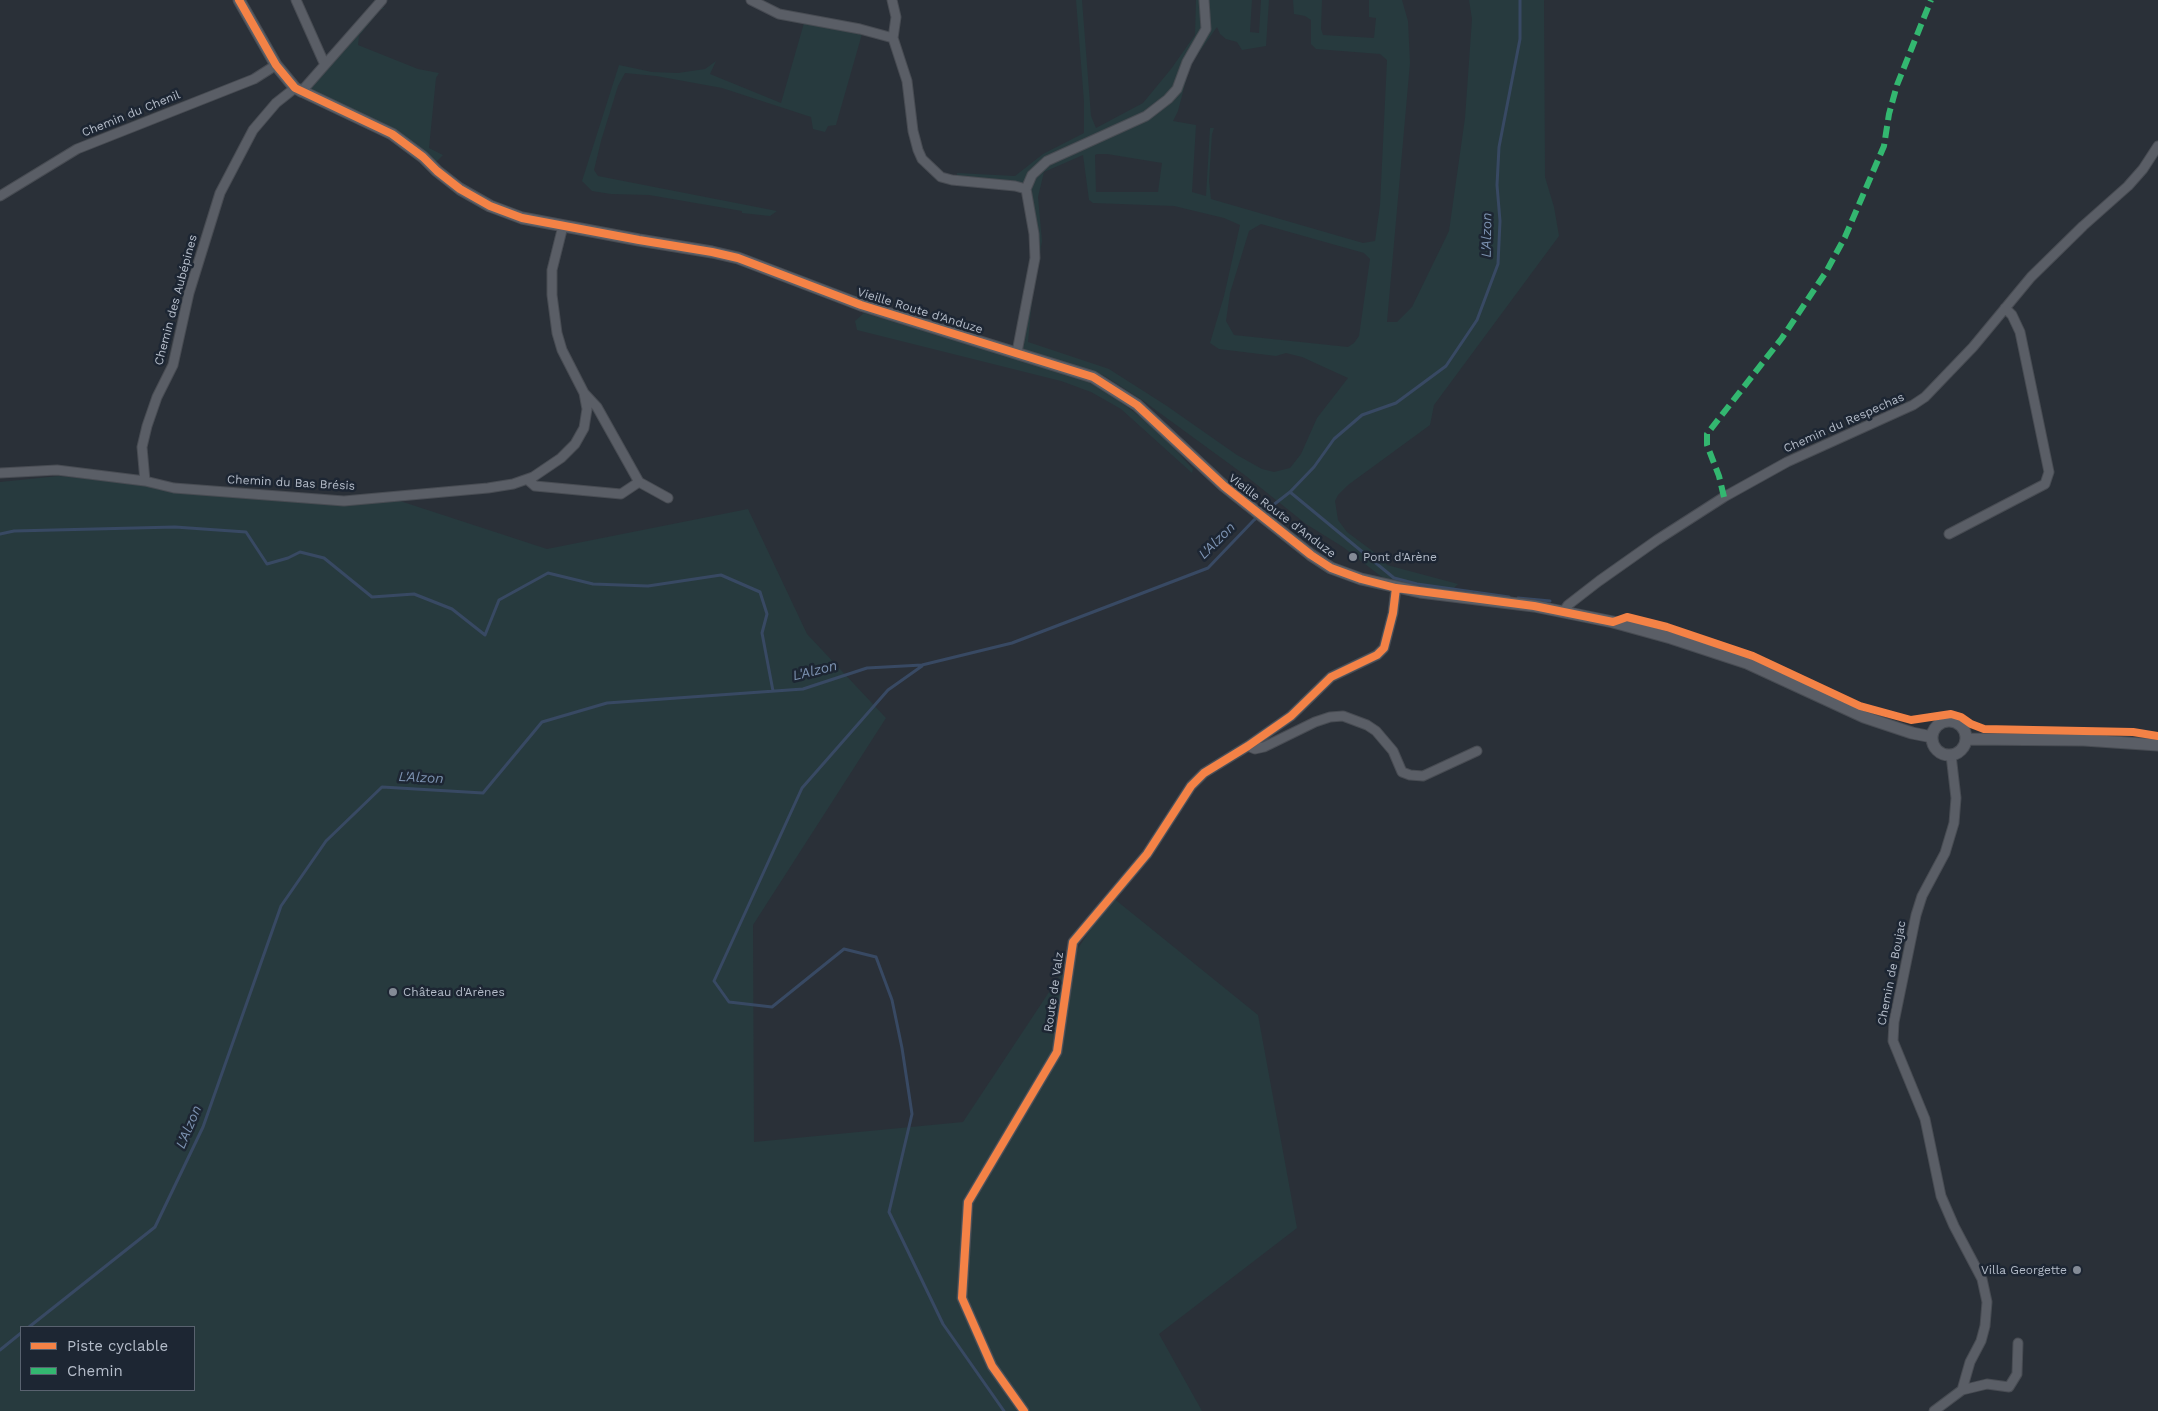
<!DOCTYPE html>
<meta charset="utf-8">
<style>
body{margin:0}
#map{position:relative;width:2158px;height:1411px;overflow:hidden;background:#2a3038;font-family:"Work Sans",sans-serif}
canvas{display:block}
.legend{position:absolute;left:20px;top:1326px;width:175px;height:65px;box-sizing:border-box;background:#1d2633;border:1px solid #59626f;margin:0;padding:6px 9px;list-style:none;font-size:15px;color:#b4bcc9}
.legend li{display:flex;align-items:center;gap:10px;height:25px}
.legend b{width:25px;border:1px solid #59626f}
</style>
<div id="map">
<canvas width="2158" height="1411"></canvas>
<ul class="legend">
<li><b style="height:6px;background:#f48246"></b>Piste cyclable</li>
<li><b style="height:6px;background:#33b770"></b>Chemin</li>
</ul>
</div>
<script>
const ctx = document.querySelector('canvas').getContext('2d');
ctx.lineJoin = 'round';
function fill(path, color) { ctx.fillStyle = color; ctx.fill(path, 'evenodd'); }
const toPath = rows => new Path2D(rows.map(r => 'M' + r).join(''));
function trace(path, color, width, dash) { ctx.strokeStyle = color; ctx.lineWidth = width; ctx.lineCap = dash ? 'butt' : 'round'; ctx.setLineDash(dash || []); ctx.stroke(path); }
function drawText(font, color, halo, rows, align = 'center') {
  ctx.font = font + ' "Work Sans",sans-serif'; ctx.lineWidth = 5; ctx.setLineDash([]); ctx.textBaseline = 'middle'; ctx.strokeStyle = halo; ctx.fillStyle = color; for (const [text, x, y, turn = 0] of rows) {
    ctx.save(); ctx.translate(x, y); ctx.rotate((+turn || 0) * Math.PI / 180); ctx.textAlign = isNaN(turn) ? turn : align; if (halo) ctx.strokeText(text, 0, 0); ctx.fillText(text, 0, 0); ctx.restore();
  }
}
const green = toPath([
 [1076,0,1082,0,1091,116,1096,128,1143,103,1171,69,1195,35,1196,0,1252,0,1250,32,1259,33,1261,0,1269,0,1266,46,1242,50,1237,42,1226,39,1220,34,1217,27,1190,65,1178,111,1173,121,1196,125,1192,192,1206,196,1210,128,1214,128,1212,134,1209,181,1211,199,1363,243,1375,241,1380,205,1387,60,1380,54,1316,49,1311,44,1311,20,1305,16,1294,14,1293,0,1322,0,1321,29,1323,35,1374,38,1376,18,1369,17,1369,0,1402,0,1408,21,1410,63,1387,322,1397,322,1412,307,1449,231,1465,118,1472,19,1469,0,1544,0,1545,177,1554,207,1559,236,1434,405,1430,425,1348,485,1338,495,1335,501,1338,520,1347,532,1382,558,1387,565,1458,584,1451,591,1387,581,1343,547,1306,524,1246,476,1142,400,1103,375,1018,347,1035,258,1026,189,957,181,957,173,1015,176,1043,154,1084,133,1084,102],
 [1097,154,1107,154,1162,163,1158,192,1096,192,1095,155],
 [1083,155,1089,200,1093,203,1174,206,1224,218,1240,225,1224,296,1210,343,1219,349,1276,356,1286,353,1302,357,1348,378,1317,418,1301,454,1290,468,1274,472,1262,469,1237,455,1167,406,1109,369,1028,342,1032,300,1042,241,1038,197,1044,172],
 [1261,224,1364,253,1370,259,1359,336,1354,343,1348,347,1234,335,1226,321,1230,293,1249,231],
 [379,7,386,9,381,9,359,36,358,45,418,69,439,73,436,78,429,148,443,155,435,163,309,88],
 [804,23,862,34,836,125,828,126,825,132,813,129,811,117,722,88,656,76,625,73,618,86,601,141,594,170,598,176,777,211,770,216,742,213,742,211,649,195,611,194,592,191,582,181,619,65,652,72,678,73,705,69,716,61,710,74,781,103],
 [864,313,1026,361,1087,381,1104,390,1134,412,1161,434,1193,469,1192,473,1121,409,1091,392,1061,381,857,330,855,321],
 [59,476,269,498,397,500,547,549,748,509,807,634,886,718,753,925,754,1142,963,1122,1112,897,1258,1015,1297,1228,1159,1334,1202,1411,0,1411,0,482],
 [21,1327,194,1327,194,1390,21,1390]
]);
const stream = toPath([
 [1290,492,1394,578,1417,584,1509,597],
 [0,534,14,531,175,527,246,532,267,564,288,558,300,552,324,558,372,597,414,594,452,609,485,635,499,600,548,573,593,584,648,586,721,575,760,592,767,614,762,633,773,691],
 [1518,598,1550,601],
 [922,666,888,690,802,788,714,981,729,1002,772,1007,844,949,876,957,892,1000,902,1048,912,1114,889,1212,943,1324,1004,1411],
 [29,1327,155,1227,203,1127,281,906,326,841,382,787,483,793,542,722,607,703,803,689,867,668,922,665,1012,643,1208,568,1254,520,1290,492,1314,467,1334,439,1362,415,1396,403,1446,366,1477,320,1498,264,1500,221,1497,185,1499,147,1520,39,1520,0],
 [0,1350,21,1333]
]);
const minor = toPath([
 [296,0,325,65],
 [751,0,779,14,860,29,893,38],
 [892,0,896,17,893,38,907,81,913,131,918,150,922,159,941,177,952,180,1015,186,1026,189,1034,234,1035,258,1017,352],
 [301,92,382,0],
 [1026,189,1032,175,1047,161,1146,116,1168,99,1177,89,1187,62,1206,29,1204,0],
 [0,196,77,149,254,79,276,65],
 [584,393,597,407,639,482,668,498],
 [0,473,57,470,145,481,174,488,344,501,488,488,513,484,533,477,561,458,575,444,584,428,587,409,584,393,562,350,557,333,552,295,552,270,563,226],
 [527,479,535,486,621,494,639,482],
 [145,481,142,447,147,426,157,397,173,365,189,293,220,193,253,130,276,103,295,88],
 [1949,534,2045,484,2049,472,2020,332,2012,315,2005,308],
 [1563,612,1568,605,1599,581,1657,540,1724,497,1787,462,1913,405,1925,397,1973,347,2031,277,2083,226,2128,186,2143,169,2158,146],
 [1248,746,1255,749,1264,747,1315,722,1330,717,1343,716,1367,725,1376,731,1393,751,1402,772,1410,775,1423,776,1477,751],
 [1951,755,1956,798,1954,823,1945,853,1922,896,1916,915,1894,1022,1893,1041,1925,1119,1941,1196,1954,1226,1982,1279,1987,1302,1985,1326,1981,1341,1970,1362,1962,1390],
 [1962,1390,1987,1384,2009,1387,2017,1374,2018,1343],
 [1024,1411,992,1366,962,1298,968,1202,1057,1052,1073,942,1147,854,1191,786,1204,773,1248,746,1291,716,1331,677,1377,655,1384,648,1393,613,1396,588],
 [1934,1411,1962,1390]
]);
const tertiary = toPath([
 [239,0,276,65,295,88,392,134,423,157,437,171,460,189,490,206,522,218,639,240,712,252,738,258,861,305,1093,377,1137,405,1224,486,1311,555,1331,568,1361,579,1420,592,1534,606,1613,622,1671,638,1747,663,1864,717,1912,733,1932,737],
 '1932 738a17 17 0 1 1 34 0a17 17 0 1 1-34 0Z',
 [1966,739,2084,740,2158,745]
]);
const quiet = toPath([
 [1724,497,1719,476,1707,445,1707,434,1782,338,1826,272,1845,237,1884,146,1889,114,1897,85,1931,0]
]);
const cycleway = toPath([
 [239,0,276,65,295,88,392,134,423,157,437,171,460,189,490,206,522,218,639,240,712,252,738,258,861,305,1093,377,1137,405,1224,486,1311,555,1331,568,1361,579,1396,588,1534,606,1613,622,1627,617,1667,627,1753,656,1860,706,1911,720,1951,714,1961,717,1971,724,1984,729,2133,732,2158,736],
 [1024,1411,992,1366,962,1298,968,1202,1057,1052,1073,942,1147,854,1191,786,1204,773,1248,746,1291,716,1331,677,1377,655,1384,648,1393,613,1396,588]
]);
const markers = [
 [1353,557,5,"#848b96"],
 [393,992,5,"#848b96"],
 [2077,1270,5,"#848b96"]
];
const streetNames = [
 ["Chemin du Chenil",131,114,-22],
 ["Chemin des Aubépines",176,300,-75],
 ["Vieille Route d'Anduze",920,311,17],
 ["Chemin du Respechas",1844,423,-24],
 ["Chemin du Bas Brésis",291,483,3],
 ["Vieille Route d'Anduze",1282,516,37],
 ["Chemin de Boujac",1892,973,-79],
 ["Route de Valz",1054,992,-82]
];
const poiNames = [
 ["Pont d'Arène",1363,557],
 ["Château d'Arènes",403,992],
 ["Villa Georgette",2067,1270,"right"]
];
const waterNames = [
 ["L'Alzon",1487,235,-89],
 ["L'Alzon",1217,541,-45],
 ["L'Alzon",815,671,-14],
 ["L'Alzon",421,778,3],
 ["L'Alzon",189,1127,-67]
];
fill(green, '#273a3e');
trace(stream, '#384963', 3);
trace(minor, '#484c53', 11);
trace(tertiary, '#484c53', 13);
trace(minor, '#5a5e66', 9);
trace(tertiary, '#5a5e66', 11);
trace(quiet, '#33b770', 6, [12, 6]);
trace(cycleway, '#f48246', 8);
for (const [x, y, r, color] of markers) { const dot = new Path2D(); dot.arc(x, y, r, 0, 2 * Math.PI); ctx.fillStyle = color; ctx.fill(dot); trace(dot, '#1d2633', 2); }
drawText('12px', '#b4bcc9', '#1d2633', streetNames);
drawText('12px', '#b4bcc9', '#1d2633', poiNames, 'left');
drawText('italic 14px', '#7c92b1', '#1d2633', waterNames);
</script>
